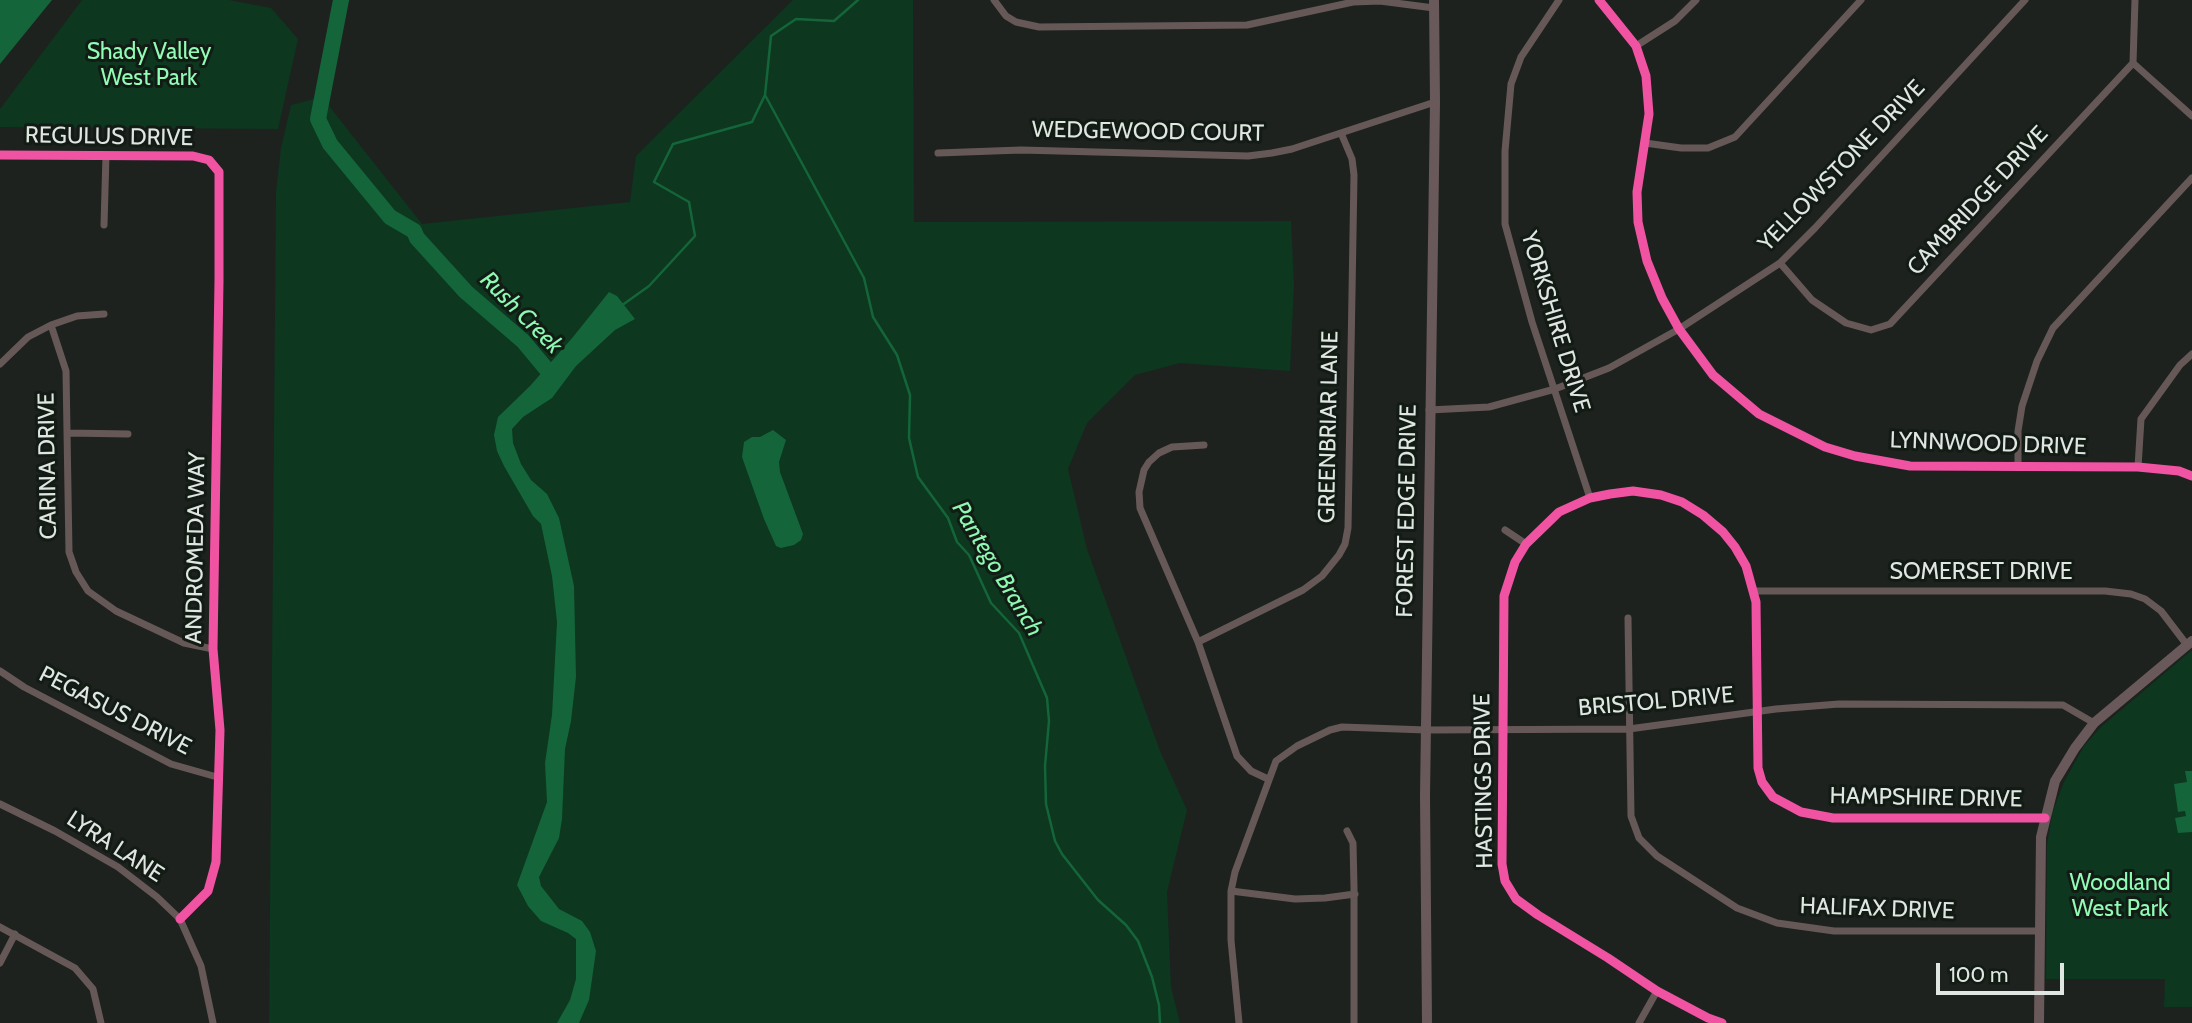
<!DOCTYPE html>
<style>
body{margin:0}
#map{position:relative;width:2192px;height:1023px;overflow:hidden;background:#1d221f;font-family:Cabin,sans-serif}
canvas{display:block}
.scale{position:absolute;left:1936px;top:963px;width:128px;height:32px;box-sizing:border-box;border:4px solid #e0e6e2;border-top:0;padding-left:9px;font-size:21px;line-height:24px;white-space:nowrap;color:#e0e6e2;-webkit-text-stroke:5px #121b14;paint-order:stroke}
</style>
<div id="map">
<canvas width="2192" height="1023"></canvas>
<div class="scale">100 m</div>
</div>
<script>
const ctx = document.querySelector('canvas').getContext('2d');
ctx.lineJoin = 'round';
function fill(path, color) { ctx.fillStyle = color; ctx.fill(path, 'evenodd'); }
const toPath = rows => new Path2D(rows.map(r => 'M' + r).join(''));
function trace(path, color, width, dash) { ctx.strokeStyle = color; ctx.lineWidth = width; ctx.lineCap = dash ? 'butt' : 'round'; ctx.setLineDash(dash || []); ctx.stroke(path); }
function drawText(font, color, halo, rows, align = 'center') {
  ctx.font = font + ' Cabin,sans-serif'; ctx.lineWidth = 6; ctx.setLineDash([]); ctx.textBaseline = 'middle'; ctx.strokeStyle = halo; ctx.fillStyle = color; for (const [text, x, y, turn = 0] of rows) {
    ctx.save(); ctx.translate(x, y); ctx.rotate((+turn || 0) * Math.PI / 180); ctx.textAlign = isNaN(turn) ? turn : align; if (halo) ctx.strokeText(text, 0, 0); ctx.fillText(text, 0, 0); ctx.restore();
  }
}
const green = toPath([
 [82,0,229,0,271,8,298,39,278,129,0,127,0,109],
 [793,0,913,0,914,222,1291,221,1294,285,1290,371,1180,363,1135,375,1087,423,1068,469,1087,549,1160,751,1187,810,1167,892,1171,987,1180,1023,269,1023,276,191,281,148,291,105,322,97,422,224,630,202,636,156],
 [2192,650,2192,1007,2164,1007,2165,979,2046,979,2047,845,2053,811,2064,782,2084,746,2101,727]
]);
const water = toPath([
 [0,0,52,0,0,64],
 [609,292,617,296,635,319,615,330,576,366,552,398,523,417,512,429,513,443,521,464,531,480,547,494,559,518,574,586,576,677,571,721,565,749,562,819,559,838,539,877,541,886,559,909,582,921,590,932,596,951,589,1000,579,1023,557,1023,570,1000,576,979,576,939,568,933,541,921,528,906,517,885,547,802,545,763,552,715,557,622,552,576,541,524,533,516,504,466,497,451,494,435,498,417,530,386,573,337],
 [773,430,786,440,779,462,780,472,803,534,801,540,794,545,781,548,776,546,764,519,742,457,744,442,752,437,760,437],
 [2185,771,2192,771,2192,832,2178,833,2175,818,2186,816,2185,811,2178,812,2174,784,2187,782]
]);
const stream = toPath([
 [765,95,864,278,873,317,897,355,910,395,909,438,918,477,948,518,957,542,969,555,991,603,1019,633,1047,698,1049,721,1045,766,1046,804,1055,841,1062,854,1098,900,1126,925,1138,941,1152,977,1159,1005,1160,1023],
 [621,306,649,286,695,236,689,202,654,182,673,144,752,122,765,95,771,36,796,19,834,21,858,0]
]);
const river = toPath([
 [341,0,318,119,330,144,390,217,414,231,417,238,466,292,523,341,553,377,547,384]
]);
const street = toPath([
 [994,0,1006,16,1016,22,1039,27,1247,25,1353,2,1380,1,1434,8],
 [1559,0,1521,57,1511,84,1505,151,1505,224,1532,322,1590,498],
 [1599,0,1636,46,1646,76,1649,114,1637,192,1638,222,1647,261,1662,298,1679,329,1713,375,1759,414,1825,447,1855,456,1910,466,2138,467,2179,471,2192,476],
 [1636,46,1675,21,1696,0],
 [2133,63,2135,0],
 [1645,143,1681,148,1708,148,1735,137,1861,0],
 [938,153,1021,150,1248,156,1272,153,1292,149,1435,102],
 [0,155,193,156,209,160,219,172,219,281,213,649,220,730,216,862,208,891,180,919],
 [104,225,106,155],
 [1780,263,1812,300,1846,323,1871,330,1890,324,2133,63,2192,116],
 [51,325,66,371,69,552,76,572,88,591,116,611,184,643,213,649],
 [0,364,28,337,51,325,77,316,104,314],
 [1429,410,1489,407,1555,389,1609,368,1679,329,1780,263,1815,228,2025,0],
 [68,433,128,434],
 [1204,445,1172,447,1159,453,1149,462,1144,470,1139,492,1140,508,1198,642,1237,756,1251,771,1268,779],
 [2018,465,2018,431,2022,406,2037,361,2053,328,2192,178],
 [2138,467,2141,419,2180,365,2192,354],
 [1505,530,1526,544],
 [1754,591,2105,591,2131,594,2145,599,2161,611,2187,645],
 [1628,618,1631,816,1639,838,1657,856,1737,908,1777,923,1834,931,2039,931],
 [1198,642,1303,590,1322,576,1339,555,1345,544,1348,528,1354,175,1352,159,1341,133],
 [0,671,24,687,171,764,217,777],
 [0,804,55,831,118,867,157,897,180,919,201,966,213,1023],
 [1347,831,1353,843,1354,887,1354,1023],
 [1231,891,1295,899,1325,898,1355,894],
 [0,927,75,968,93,989,101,1023],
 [0,963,15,934],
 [1239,1023,1231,940,1231,891,1235,872,1276,761,1297,746,1330,730,1342,727,1426,730,1629,729,1776,709,1839,704,2063,705,2094,723],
 [1639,1023,1657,991],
 [1722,1023,1708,1018,1657,991,1608,958,1538,915,1516,899,1505,881,1502,864,1504,596,1515,562,1526,544,1559,512,1590,498,1610,494,1633,491,1661,495,1682,502,1703,515,1723,532,1735,547,1746,566,1756,602,1758,768,1762,782,1773,797,1801,812,1833,818,2045,818]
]);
const secondary = toPath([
 [1427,1023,1425,795,1435,102,1434,0],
 [2039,1023,2041,837,2055,781,2075,748,2094,723,2192,641]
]);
const cycleway = toPath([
 [1599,0,1636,46,1646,76,1649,114,1637,192,1638,222,1647,261,1662,298,1679,329,1713,375,1759,414,1825,447,1855,456,1910,466,2138,467,2179,471,2192,476],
 [0,155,193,156,209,160,219,172,219,281,213,649,220,730,216,862,208,891,180,919],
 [1722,1023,1708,1018,1657,991,1608,958,1538,915,1516,899,1505,881,1502,864,1504,596,1515,562,1526,544,1559,512,1590,498,1610,494,1633,491,1661,495,1682,502,1703,515,1723,532,1735,547,1746,566,1756,602,1758,768,1762,782,1773,797,1801,812,1833,818,2045,818]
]);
const parkNames = [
 ["Shady Valley",149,52],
 ["West Park",149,78],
 ["Woodland",2120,883],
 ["West Park",2120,909]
];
const streetNames = [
 ["WEDGEWOOD COURT",1148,132,1],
 ["REGULUS DRIVE",109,137,1],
 ["YELLOWSTONE DRIVE",1842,166,-46],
 ["CAMBRIDGE DRIVE",1978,201,-47],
 ["YORKSHIRE DRIVE",1555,322,73],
 ["GREENBRIAR LANE",1329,427,-89],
 ["LYNNWOOD DRIVE",1988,444,2],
 ["CARINA DRIVE",48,466,-91],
 ["FOREST EDGE DRIVE",1407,511,-89],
 ["ANDROMEDA WAY",196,548,-89],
 ["SOMERSET DRIVE",1981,572],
 ["BRISTOL DRIVE",1656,702,-5],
 ["PEGASUS DRIVE",115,711,27],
 ["HASTINGS DRIVE",1484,781,-91],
 ["HAMPSHIRE DRIVE",1926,798,1],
 ["LYRA LANE",115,847,33],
 ["HALIFAX DRIVE",1877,909,2]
];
const waterNames = [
 ["Rush Creek",521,313,45],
 ["Pantego Branch",997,569,59]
];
fill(green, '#0d371f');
fill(water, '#14653a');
trace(stream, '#14653a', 2.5);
trace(river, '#14653a', 16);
trace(street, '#675858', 7);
trace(secondary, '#6a595a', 10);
trace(cycleway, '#f153a3', 9);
drawText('23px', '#90fcb6', '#121b14', parkNames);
drawText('23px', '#e0e6e2', '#121b14', streetNames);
drawText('italic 24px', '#8df9b3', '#121b14', waterNames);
</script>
